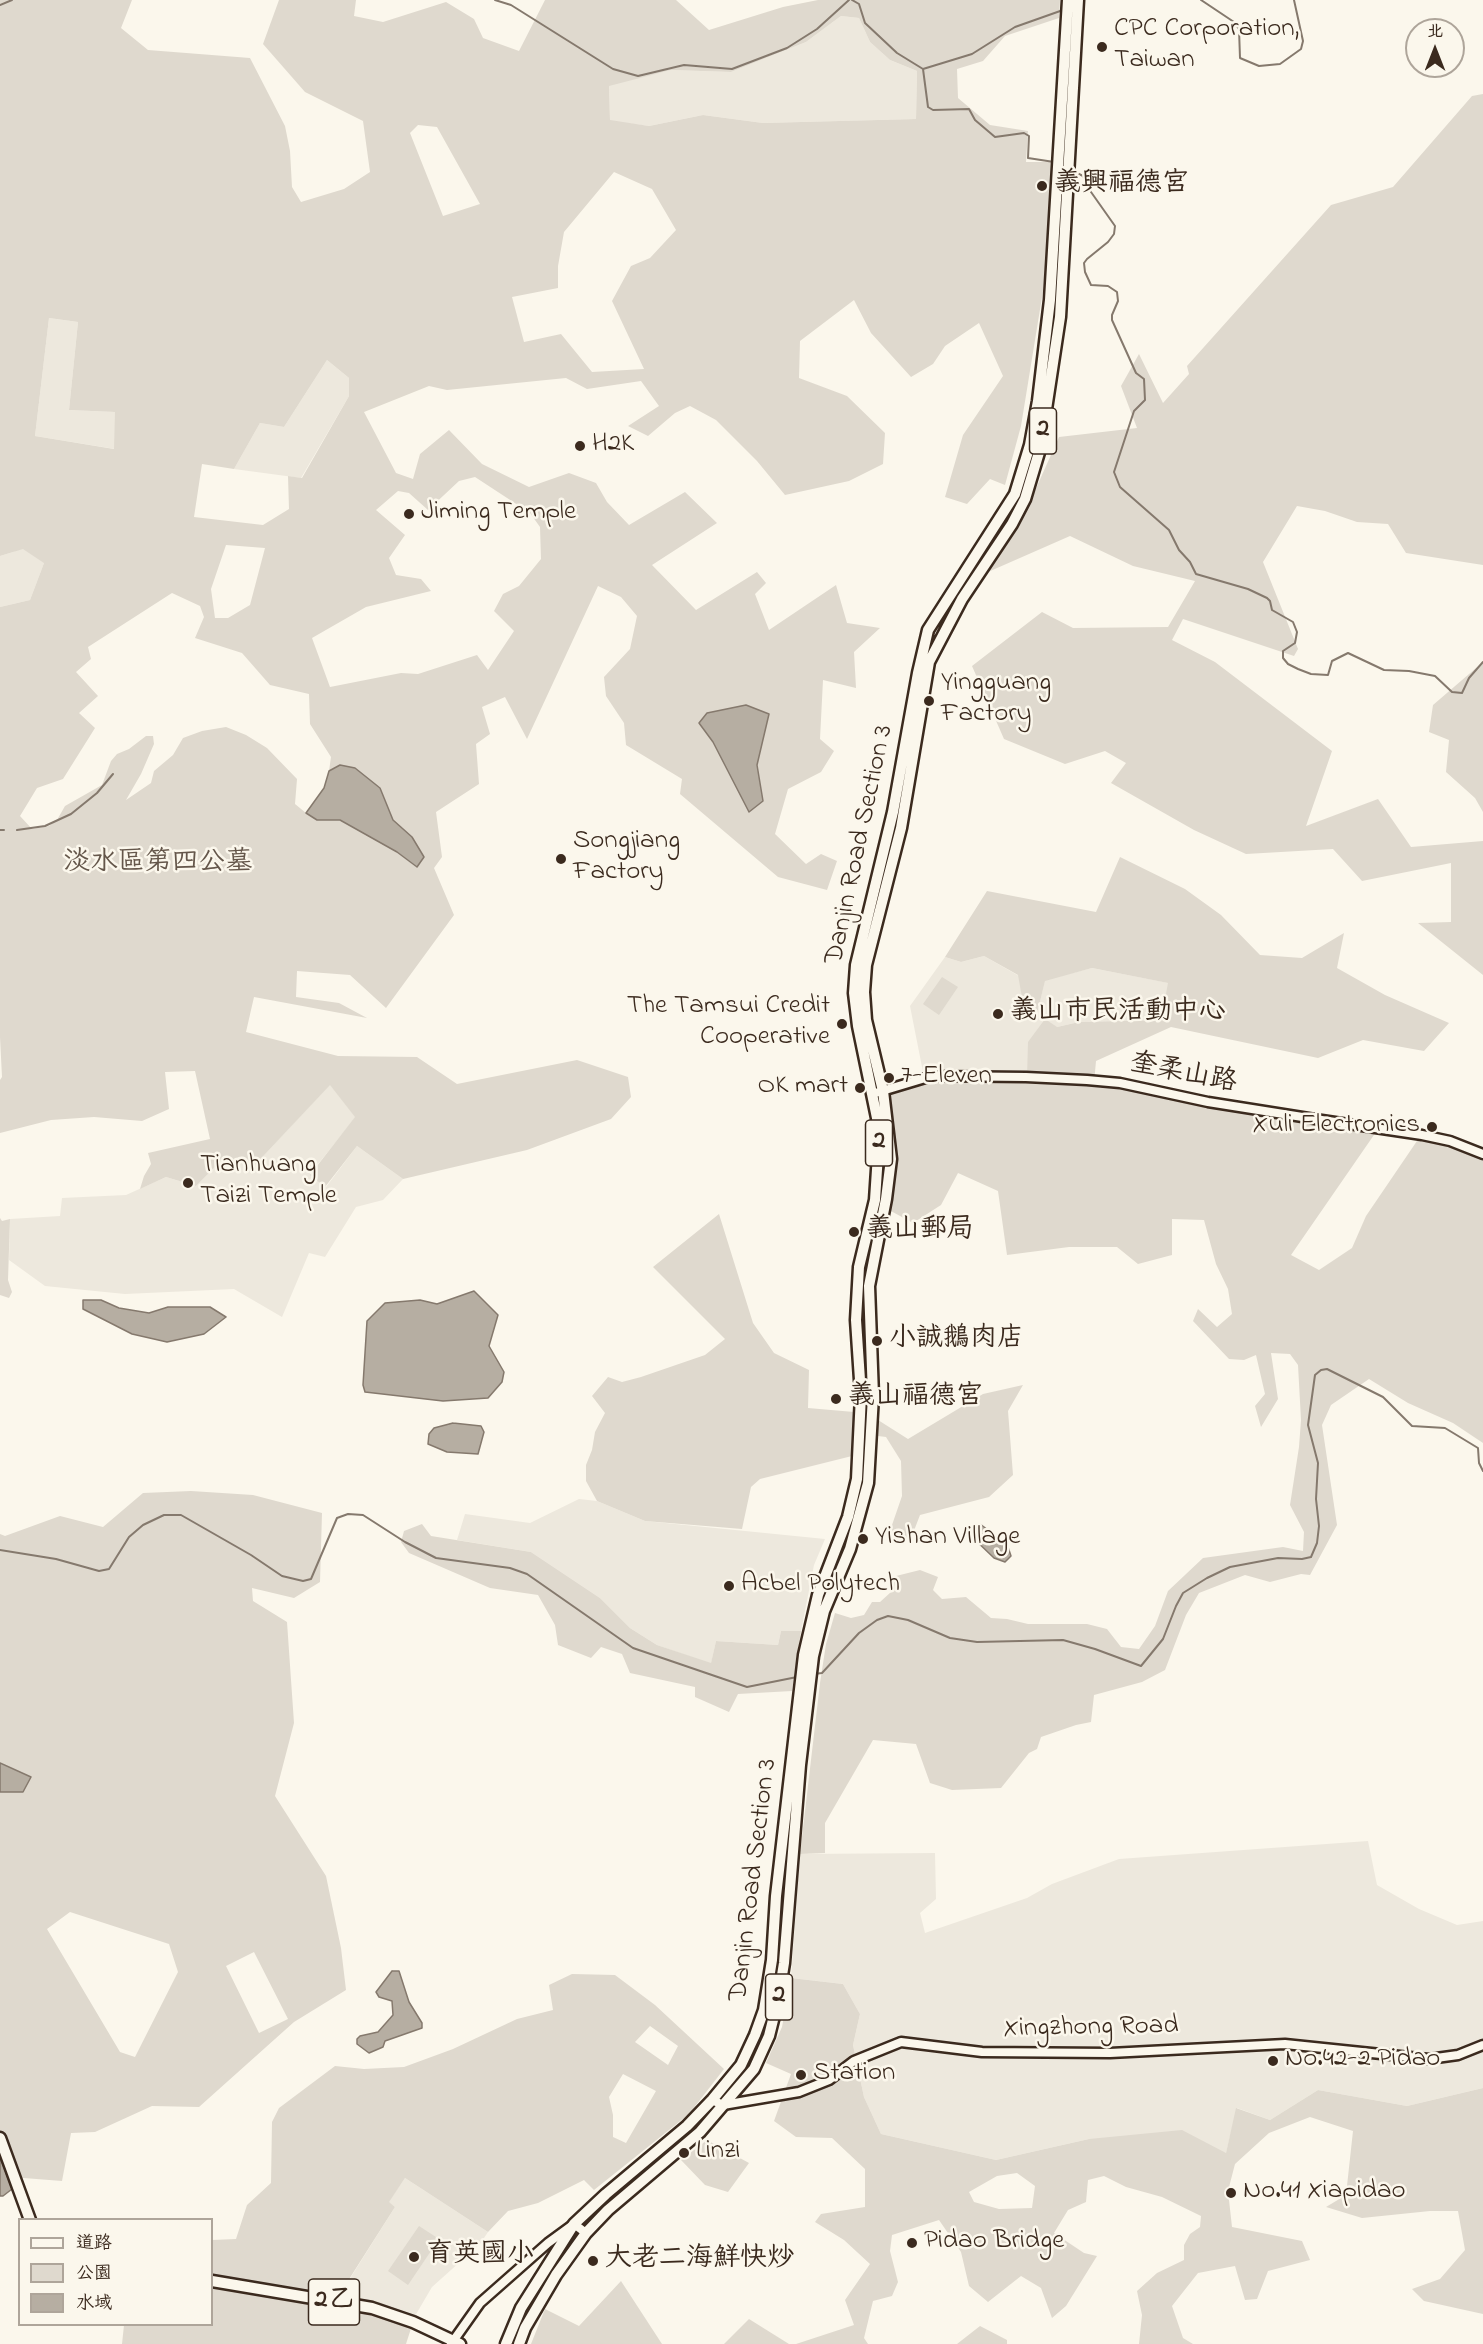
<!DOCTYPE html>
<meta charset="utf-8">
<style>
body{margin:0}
#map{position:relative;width:1483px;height:2344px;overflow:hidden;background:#fbf7ec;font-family:"Indie Flower","LXGW WenKai TC",sans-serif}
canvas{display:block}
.legend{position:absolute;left:18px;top:2218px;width:195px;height:108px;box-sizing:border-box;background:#fbf7ec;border:2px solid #aea59a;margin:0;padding:8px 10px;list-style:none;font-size:18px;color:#3b2a1e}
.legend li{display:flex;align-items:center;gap:12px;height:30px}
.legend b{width:30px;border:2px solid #aea59a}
.north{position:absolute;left:1405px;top:18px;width:60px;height:60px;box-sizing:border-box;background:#fbf7ec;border:2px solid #aea59a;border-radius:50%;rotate:0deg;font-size:16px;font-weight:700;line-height:24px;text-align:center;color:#3b2a1e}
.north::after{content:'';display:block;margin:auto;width:21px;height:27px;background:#3b2a1e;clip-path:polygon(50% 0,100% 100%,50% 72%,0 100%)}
</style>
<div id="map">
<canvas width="1483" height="2344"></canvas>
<ul class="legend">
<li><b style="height:8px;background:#fbf7ec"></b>道路</li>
<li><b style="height:16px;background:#dfd9ce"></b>公園</li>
<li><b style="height:16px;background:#b6aea2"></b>水域</li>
</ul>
<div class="north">北</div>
</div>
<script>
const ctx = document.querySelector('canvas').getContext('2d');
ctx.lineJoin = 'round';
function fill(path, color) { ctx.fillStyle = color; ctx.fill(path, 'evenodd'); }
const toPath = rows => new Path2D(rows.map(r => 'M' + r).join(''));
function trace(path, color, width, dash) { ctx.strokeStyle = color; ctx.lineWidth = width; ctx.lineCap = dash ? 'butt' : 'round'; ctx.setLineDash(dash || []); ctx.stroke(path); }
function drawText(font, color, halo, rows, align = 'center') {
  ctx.font = font + ' "Indie Flower","LXGW WenKai TC",sans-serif'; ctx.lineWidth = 5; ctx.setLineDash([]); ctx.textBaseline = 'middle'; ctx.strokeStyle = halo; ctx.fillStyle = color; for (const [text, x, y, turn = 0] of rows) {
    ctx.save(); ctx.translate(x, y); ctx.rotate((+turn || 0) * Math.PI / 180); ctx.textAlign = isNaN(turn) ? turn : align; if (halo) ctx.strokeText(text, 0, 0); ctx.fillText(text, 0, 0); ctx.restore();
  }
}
const built = toPath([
 [841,16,859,18,870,42,890,60,917,71,916,119,763,123,703,115,649,126,610,121,609,85,671,70,731,72,806,42],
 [49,318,78,322,69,410,115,412,115,449,35,436],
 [327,360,349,378,349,396,301,478,234,469,260,423,284,427],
 [94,511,44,563,30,600,0,607,0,556,13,552],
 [984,956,1019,976,1024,1009,1037,1014,1045,980,1092,968,1169,983,1161,1020,1079,1022,1057,1027,1027,1078,930,1078,923,1072,910,1006,945,957,961,962],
 [330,1084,356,1117,310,1174,326,1187,357,1146,403,1179,383,1200,356,1207,325,1257,309,1253,282,1317,234,1289,125,1294,45,1286,9,1260,10,1219,60,1216,62,1198,126,1195,166,1177,196,1186,225,1157,253,1167],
 [579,1499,597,1501,645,1521,825,1539,814,1565,801,1631,781,1631,778,1645,716,1641,711,1664,657,1645,630,1628,600,1598,531,1552,457,1540,465,1514,530,1523],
 [1368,1841,1377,1885,1419,1909,1457,1925,1483,1921,1483,2088,1407,2106,1318,2090,1270,2120,1237,2108,1226,2153,1089,2139,996,2160,881,2134,864,2097,853,2045,860,2014,843,1984,791,1978,800,1854,935,1853,936,1899,920,1913,925,1933,1027,1898,1052,1884,1119,1859],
 [405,2178,488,2232,480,2244,432,2287,415,2316,378,2302,339,2296,395,2207,388,2202]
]);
const green = toPath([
 [0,0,132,0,121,28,148,50,250,58,285,126,290,151,292,187,301,202,344,189,370,172,363,121,305,92,263,44,279,0,356,0,354,16,383,22,446,2,474,19,483,38,519,51,545,0,676,0,709,30,783,7,818,0,1060,0,1059,18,1005,36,983,61,957,69,958,98,990,125,1028,131,1026,162,1054,162,1043,291,1021,426,1005,485,990,479,967,504,945,497,963,435,1003,376,979,323,945,346,933,364,911,377,871,333,854,300,800,341,799,378,847,396,885,433,883,464,849,481,785,495,757,461,716,420,690,406,675,413,648,436,628,426,659,406,641,381,587,389,566,378,447,390,429,386,364,412,396,473,413,479,420,454,449,430,482,464,529,487,569,473,596,483,607,502,629,525,685,492,717,523,652,565,696,610,757,572,766,583,755,594,769,630,836,585,847,623,880,628,854,652,856,688,823,680,820,739,834,751,821,772,788,789,775,834,806,864,821,854,837,861,827,890,778,877,680,794,682,779,626,745,624,723,606,696,604,677,630,649,637,616,621,597,598,586,527,739,505,697,482,707,490,734,476,744,479,784,436,812,442,857,434,868,454,915,386,1008,350,975,297,971,296,997,339,1003,367,1018,254,997,246,1032,338,1056,417,1057,457,1084,577,1060,628,1077,631,1097,611,1119,527,1150,403,1179,357,1146,325,1187,310,1175,355,1117,330,1085,253,1167,225,1157,196,1186,166,1177,140,1189,144,1176,151,1164,148,1153,210,1139,195,1071,165,1072,169,1109,142,1121,94,1117,51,1120,0,1133,0,1080,2,1077,0,1037,0,607,30,600,44,563,23,549,0,556],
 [841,16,859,18,870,42,890,60,917,71,916,119,763,123,703,115,649,126,610,120,609,86,671,70,731,72,806,42],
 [418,125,437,127,480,204,443,216,410,133],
 [614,172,652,189,676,230,650,258,631,266,612,301,644,369,592,372,561,334,524,342,512,297,558,288,558,266,564,232],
 [49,318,78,322,69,410,115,412,114,449,35,436],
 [327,360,349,378,349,396,302,478,288,476,289,509,263,525,194,517,202,464,234,469,260,423,284,427],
 [475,477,530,513,540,527,541,559,519,586,503,594,494,611,514,631,488,670,477,655,418,674,401,673,330,687,312,638,366,607,431,591,421,579,396,575,389,558,405,535,376,510,398,491,409,493,428,510,459,481],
 [226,545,265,548,250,605,228,618,215,618,211,589],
 [172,593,200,606,204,617,195,638,242,653,270,685,309,694,310,724,331,757,329,771,340,765,380,787,393,820,412,837,416,867,397,852,340,820,317,820,306,813,295,804,297,779,267,748,246,735,226,727,202,731,183,738,173,755,154,771,151,783,126,800,141,774,154,744,153,736,146,736,129,749,117,754,111,761,102,785,65,806,57,820,49,826,32,829,20,816,37,788,63,779,95,728,79,713,98,696,76,672,91,659,88,647],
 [768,714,757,765,713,742,699,723],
 [1483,94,1483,565,1406,553,1388,524,1357,522,1325,511,1297,506,1263,562,1298,649,1294,656,1183,619,1172,640,1215,662,1332,751,1306,826,1378,799,1411,847,1483,841,1483,975,1418,923,1451,922,1451,863,1362,881,1333,849,1246,854,1194,830,1111,783,1126,763,1105,751,1065,764,1004,739,972,666,1042,612,1073,628,1168,627,1195,581,1133,566,1070,536,988,572,1029,504,1059,437,1137,428,1121,386,1139,354,1163,403,1189,374,1187,366,1331,205,1393,187,1472,96],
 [1483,662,1483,812,1475,798,1446,772,1449,740,1429,732,1433,705],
 [1120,857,1185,889,1221,915,1260,955,1302,958,1344,933,1337,968,1385,995,1449,1023,1424,1051,1363,1040,1318,1058,1171,1027,1096,1061,1094,1083,1153,1089,1257,1116,1376,1132,1291,1255,1319,1270,1352,1248,1366,1216,1419,1138,1447,1139,1483,1155,1483,1443,1453,1423,1408,1403,1369,1379,1331,1405,1322,1425,1337,1525,1310,1575,1301,1574,1270,1582,1245,1575,1199,1593,1186,1615,1165,1670,1142,1682,1094,1695,1091,1722,1076,1725,1041,1737,1037,1749,1029,1753,1001,1788,952,1790,930,1783,916,1744,873,1740,825,1823,825,1853,800,1854,820,1683,826,1644,835,1613,851,1618,864,1615,872,1602,880,1602,891,1592,896,1576,920,1570,938,1577,933,1590,942,1599,966,1597,991,1618,1007,1619,1028,1624,1087,1624,1107,1629,1121,1647,1139,1649,1155,1626,1168,1591,1203,1558,1283,1547,1303,1551,1304,1532,1290,1505,1299,1447,1301,1420,1298,1365,1290,1354,1271,1353,1278,1399,1261,1427,1255,1406,1265,1394,1256,1355,1244,1360,1229,1359,1193,1321,1198,1309,1217,1327,1232,1314,1228,1289,1216,1264,1204,1220,1172,1219,1172,1255,1138,1264,1117,1247,1069,1247,1007,1255,998,1191,958,1173,941,1205,913,1223,889,1210,888,1095,930,1078,1027,1078,1028,1042,1045,1019,1057,1027,1079,1022,1161,1020,1168,983,1092,968,1045,981,1037,1014,1024,1009,1018,975,984,956,961,962,945,957,987,891,1096,912],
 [942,977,958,987,939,1015,923,1004],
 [719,1214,753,1323,774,1353,809,1370,808,1408,854,1412,852,1456,760,1479,751,1487,742,1529,645,1521,597,1501,586,1481,586,1465,592,1450,595,1432,605,1413,592,1396,608,1377,622,1382,641,1377,705,1355,725,1339,653,1267],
 [0,1218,2,1221,10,1219,8,1280,12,1292,9,1298,0,1295],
 [1023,1385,1008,1411,1013,1475,989,1497,920,1515,910,1541,887,1531,892,1525,902,1496,901,1461,886,1437,878,1436,878,1420,908,1439,983,1394],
 [191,1491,253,1495,322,1513,320,1582,294,1598,252,1588,253,1601,287,1622,294,1723,275,1796,326,1876,341,1948,346,1990,294,2022,199,2107,152,2106,95,2132,71,2133,62,2181,11,2177,0,2144,0,1792,23,1792,31,1777,0,1763,0,1534,5,1536,60,1516,103,1527,143,1493],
 [70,1912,169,1944,178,1972,135,2057,120,2052,47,1929],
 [254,1952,288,2019,259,2033,226,1966],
 [422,1524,431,1536,531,1552,600,1598,630,1628,657,1645,711,1663,716,1641,778,1645,781,1631,801,1631,792,1691,738,1694,729,1712,695,1697,695,1687,630,1673,622,1654,601,1647,591,1658,558,1645,555,1625,538,1595,490,1588,409,1553,401,1542,404,1531],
 [572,1974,615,1975,655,2005,724,2069,689,2114,594,2190,584,2180,538,2203,508,2211,488,2232,405,2178,389,2202,395,2207,339,2295,379,2302,415,2316,406,2344,122,2344,124,2325,212,2324,212,2240,236,2239,247,2205,271,2183,272,2122,279,2108,335,2066,364,2069,404,2067,453,2049,517,2019,553,2010,549,1985],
 [650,2026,678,2046,668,2065,635,2042],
 [623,2074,656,2091,626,2143,613,2137,613,2115,609,2097],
 [791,1978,843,1984,860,2014,853,2045,864,2097,881,2134,996,2160,1089,2139,1182,2130,1226,2153,1236,2108,1270,2120,1318,2090,1407,2106,1483,2088,1483,2314,1424,2301,1412,2289,1440,2279,1465,2250,1458,2211,1430,2211,1362,2218,1326,2207,1346,2195,1353,2131,1310,2117,1269,2133,1235,2164,1228,2191,1232,2227,1302,2241,1310,2260,1268,2271,1257,2299,1245,2300,1235,2266,1198,2273,1172,2306,1183,2338,1193,2344,1139,2344,1142,2315,1137,2291,1157,2273,1184,2260,1184,2245,1190,2234,1200,2227,1201,2216,1162,2197,1126,2187,1104,2176,1088,2180,1086,2202,1068,2210,1054,2233,1084,2253,1097,2256,1066,2306,1052,2318,1041,2288,1021,2276,988,2302,969,2286,961,2252,939,2220,892,2235,890,2251,898,2282,892,2296,873,2301,864,2338,868,2344,796,2344,854,2325,845,2300,870,2264,844,2240,815,2222,821,2214,865,2207,865,2169,832,2138,796,2137,774,2121,791,2074,766,2063,782,2027],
 [1017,2173,1035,2186,1032,2208,999,2209,974,2202,969,2192,997,2176],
 [707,2140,749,2163,728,2192,705,2185,681,2160],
 [419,2226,439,2239,408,2285,388,2271],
 [621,2281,662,2344,531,2344,545,2309,579,2326],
 [749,2319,789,2344,724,2344],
 [980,2326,1007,2340,1007,2344,957,2344]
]);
const water = toPath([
 [746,705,769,714,757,765,763,801,749,812,713,742,699,723,707,713,746,705],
 [340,765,355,768,380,788,393,820,412,837,424,857,417,867,397,852,340,820,317,820,306,813,324,788,329,771,340,765],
 [474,1291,498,1315,489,1346,504,1372,502,1382,488,1398,443,1401,365,1392,363,1385,367,1321,385,1303,420,1300,437,1304,474,1291],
 [83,1300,101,1300,119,1308,149,1313,168,1307,210,1307,226,1317,204,1334,167,1342,132,1334,83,1309,83,1300],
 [453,1423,481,1426,484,1432,478,1454,447,1452,428,1444,429,1434,434,1428,453,1423],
 [980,1524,1007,1544,1011,1556,1005,1562,994,1558,970,1535,969,1529,980,1524],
 [0,1763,31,1777,23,1792,0,1792,0,1763],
 [392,1971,399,1971,409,2002,422,2023,422,2028,385,2041,383,2047,369,2053,357,2044,357,2039,360,2036,378,2032,393,2015,392,2001,379,1997,376,1992,392,1971],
 [0,2157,12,2189,3,2196,0,2196,0,2157]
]);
const stream = toPath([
 [495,0,511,5,613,69,638,76,684,65,732,69,787,48,817,29,849,0],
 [852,0,859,4,865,23,897,53,923,69,972,54,1015,27,1063,10],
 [1201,0,1234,22,1239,29,1240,58,1259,66,1280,64,1301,49,1303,41,1294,0],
 [0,5,12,0],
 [923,69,928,107,933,110,969,109,975,120,995,137,1024,133,1029,136,1028,158,1054,162],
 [1073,171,1083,176,1091,192,1115,226,1114,234,1108,242,1087,259,1084,263,1085,272,1091,285,1108,286,1117,292,1118,301,1112,315,1112,320,1136,373,1144,379,1145,400,1134,411,1114,472,1120,487,1169,530,1179,550,1190,562,1196,574,1248,589,1267,598,1270,601,1272,610,1293,622,1297,632,1295,643,1283,651,1283,658,1288,664,1298,669,1311,674,1328,675,1332,661,1348,653,1384,670,1409,671,1435,676,1452,692,1462,693,1469,678,1483,662],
 [0,830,4,830],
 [17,830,45,826,71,814,97,793,113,774],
 [0,1550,56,1559,99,1571,109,1569,129,1537,143,1525,164,1515,181,1515,251,1555,282,1576,303,1581,311,1579,337,1518,348,1514,363,1515,405,1542,436,1558,510,1568,527,1574,633,1648,747,1687,797,1677],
 [814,1674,822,1673,859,1633,877,1620,888,1616,908,1620,950,1638,977,1642,1063,1640,1095,1649,1141,1666,1163,1639,1176,1606,1183,1593,1207,1578,1230,1567,1278,1558,1302,1559,1311,1557,1317,1543,1319,1526,1316,1499,1318,1463,1308,1425,1315,1375,1321,1370,1327,1369,1383,1397,1412,1426,1445,1428,1478,1448,1479,1463,1483,1471]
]);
const tertiary = toPath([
 [872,1094,932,1076,1026,1077,1087,1080,1120,1083,1208,1102,1315,1119,1422,1135,1450,1141,1483,1154],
 [712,2100,723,2105,799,2092,829,2080,854,2061,901,2042,982,2052,1110,2053,1285,2044,1429,2059,1458,2055,1483,2045],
 [451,2344,480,2303,548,2243,574,2224,586,2233]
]);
const primary = toPath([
 [0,2138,30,2220],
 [212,2281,372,2308,413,2322,460,2344],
 [506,2344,521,2308,574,2224,606,2194,687,2126,712,2100,741,2065,755,2035,764,2010,772,1960,776,1896,804,1655,818,1595,848,1517,857,1479,861,1395,856,1320,859,1267,875,1200,879,1139,877,1118,858,1026,854,993,856,965,893,812,918,673,928,630,1015,494,1030,445,1038,401,1050,300,1068,0],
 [519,2344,525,2328,556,2275,586,2233,608,2210,700,2132,754,2069,769,2036,778,2000,784,1963,800,1765,813,1656,824,1611,850,1549,868,1483,873,1396,869,1286,886,1199,891,1159,883,1091,866,1020,864,992,866,965,901,828,929,662,962,599,1012,524,1025,499,1040,449,1060,317,1078,0]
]);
const markers = [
 [1102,47,6,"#3b2a1e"],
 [1042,186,6,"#3b2a1e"],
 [580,446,6,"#3b2a1e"],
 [409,514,6,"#3b2a1e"],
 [929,701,6,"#3b2a1e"],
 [561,859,6,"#3b2a1e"],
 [998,1014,6,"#3b2a1e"],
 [842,1024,6,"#3b2a1e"],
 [889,1078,6,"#3b2a1e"],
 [860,1088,6,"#3b2a1e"],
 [1432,1127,6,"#3b2a1e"],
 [188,1183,6,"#3b2a1e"],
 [854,1232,6,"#3b2a1e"],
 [877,1341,6,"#3b2a1e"],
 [836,1399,6,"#3b2a1e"],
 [863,1539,6,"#3b2a1e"],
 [729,1586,6,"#3b2a1e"],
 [1273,2061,6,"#3b2a1e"],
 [801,2075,6,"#3b2a1e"],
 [684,2153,6,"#3b2a1e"],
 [1231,2193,6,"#3b2a1e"],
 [912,2243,6,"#3b2a1e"],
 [414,2257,6,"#3b2a1e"],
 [593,2261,6,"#3b2a1e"]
];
const shields = [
 [1043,431,27],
 [879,1143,27],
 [779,1997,27],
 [334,2302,51]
];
const shieldNames = [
 ["2",1043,431],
 ["2",879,1143],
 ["2",779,1997],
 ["2乙",334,2302]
];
const poiNames = [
 ["CPC Corporation,",1114,31],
 ["Taiwan",1114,62],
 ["義興福德宮",1054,186],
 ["H2K",592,446],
 ["Jiming Temple",421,514],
 ["Yingguang",941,685],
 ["Factory",941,716],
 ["Songjiang",573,843],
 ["Factory",573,874],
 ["The Tamsui Credit",830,1008,"right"],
 ["Cooperative",830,1039,"right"],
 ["義山市民活動中心",1010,1014],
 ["7-Eleven",901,1078],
 ["OK mart",848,1088,"right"],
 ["Xuli Electronics",1420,1127,"right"],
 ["Tianhuang",200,1167],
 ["Taizi Temple",200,1198],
 ["義山郵局",866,1232],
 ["小誠鵝肉店",889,1341],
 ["義山福德宮",848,1399],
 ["Yishan Village",875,1539],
 ["Acbel Polytech",741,1586],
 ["No.42-2 Pidao",1285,2061],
 ["Station",813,2075],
 ["Linzi",696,2153],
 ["No.41 Xiapidao",1243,2193],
 ["Pidao Bridge",924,2243],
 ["育英國小",426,2257],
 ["大老二海鮮快炒",605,2261]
];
const streetNames = [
 ["Danjin Road Section 3",861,845,-78],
 ["奎柔山路",1183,1075,11],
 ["Danjin Road Section 3",755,1880,-83],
 ["Xingzhong Road",1091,2029,-1]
];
const parkNames = [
 ["淡水區第四公墓",158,865]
];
fill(built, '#ede8dd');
fill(green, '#dfd9ce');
fill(water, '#b6aea2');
trace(water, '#85796d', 1.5);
trace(stream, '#85796d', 2);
trace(tertiary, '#3b2a1e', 13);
trace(primary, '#3b2a1e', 15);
trace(tertiary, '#fbf7ec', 8);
trace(primary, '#fbf7ec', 10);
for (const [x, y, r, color] of markers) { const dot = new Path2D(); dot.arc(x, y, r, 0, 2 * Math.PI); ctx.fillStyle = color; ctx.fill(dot); trace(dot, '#fbf7ec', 2); }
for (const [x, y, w] of shields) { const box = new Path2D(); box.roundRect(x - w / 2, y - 23, w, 46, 4.5); ctx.fillStyle = '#fbf7ec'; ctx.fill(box); trace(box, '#3b2a1e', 1.5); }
drawText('bold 26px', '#3b2a1e', null, shieldNames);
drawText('27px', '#3b2a1e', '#fbf7ec', poiNames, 'left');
drawText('27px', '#3b2a1e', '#fbf7ec', streetNames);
drawText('27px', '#64564a', '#fbf7ec', parkNames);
</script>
